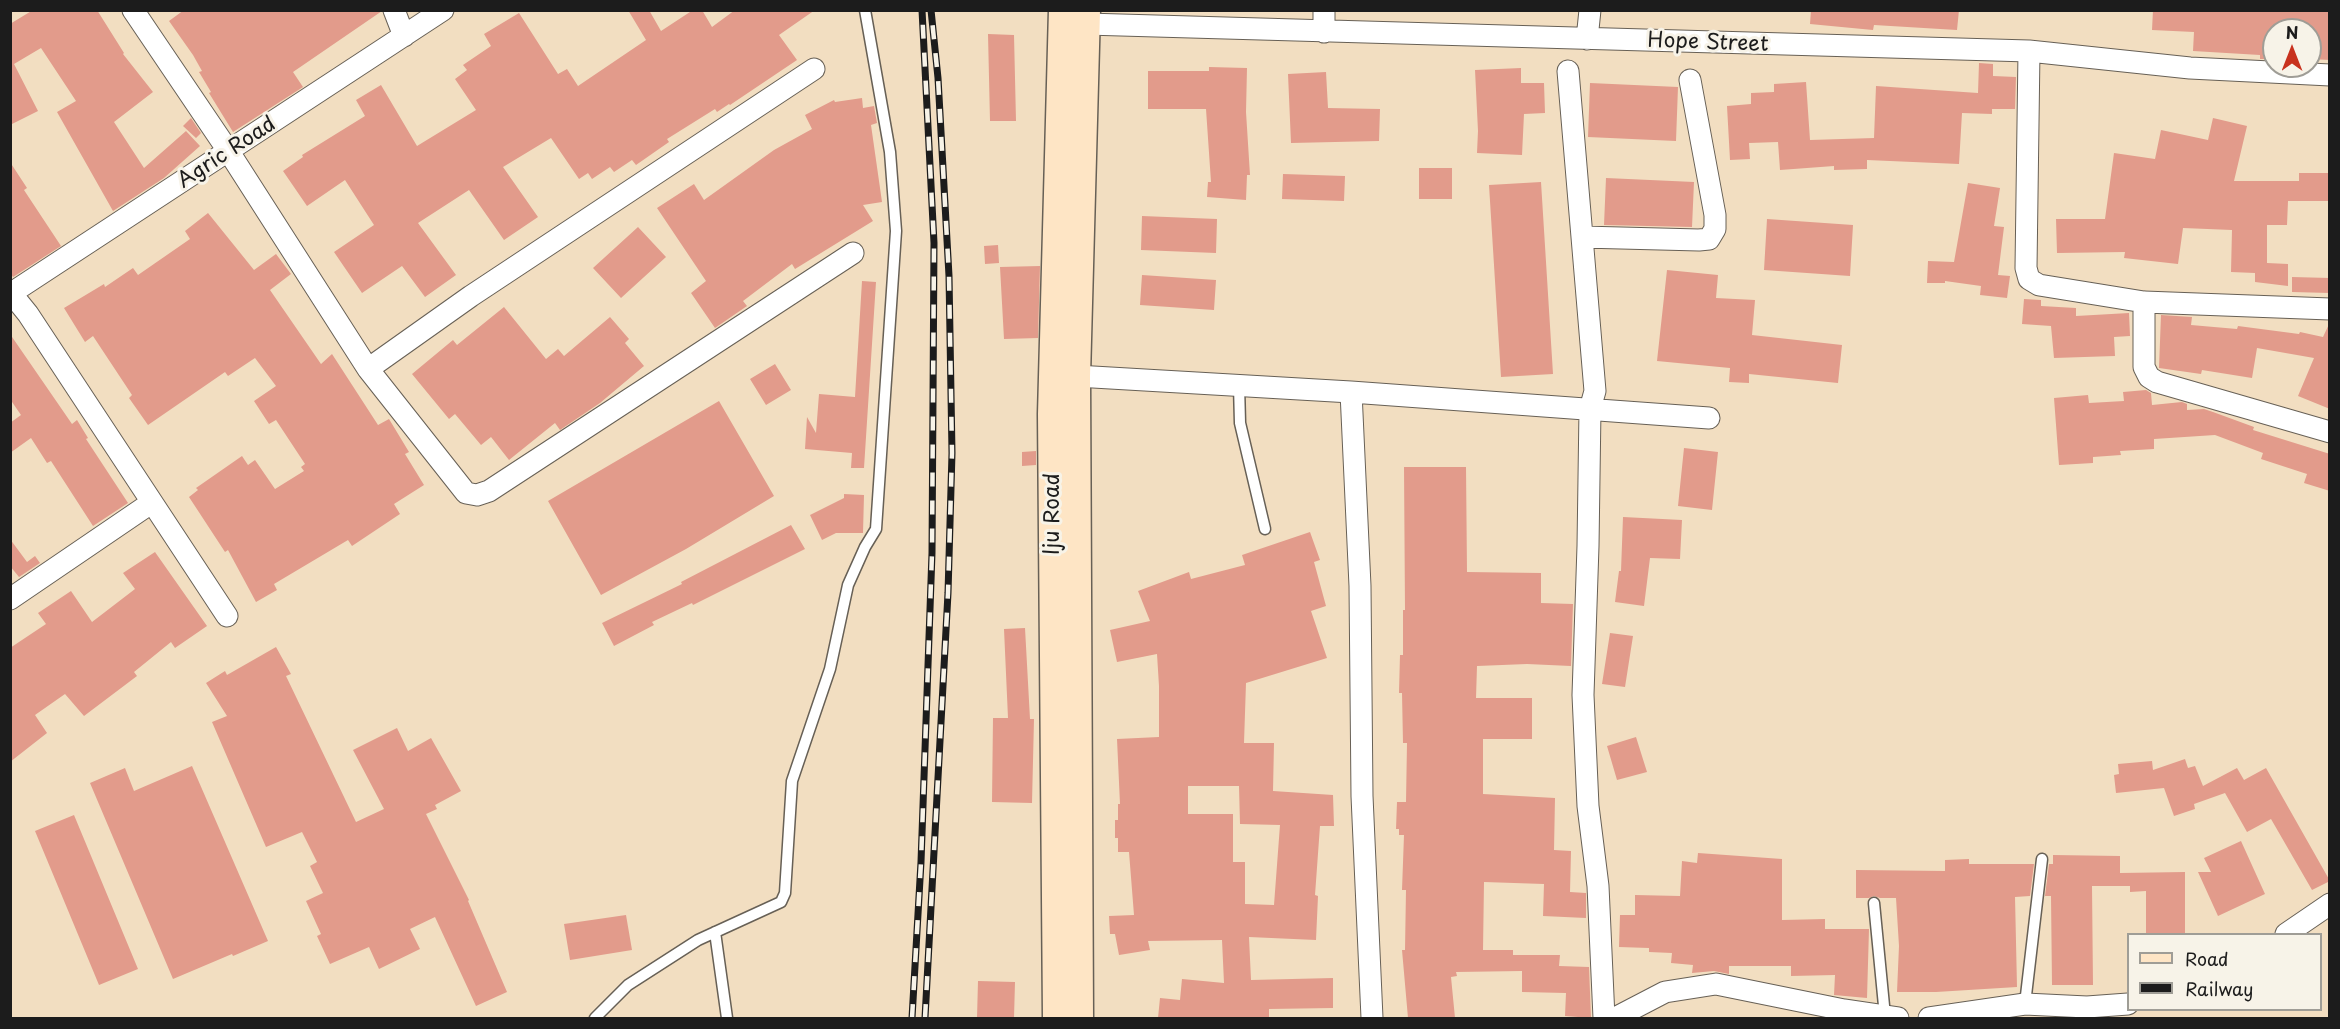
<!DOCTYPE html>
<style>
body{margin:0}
#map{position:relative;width:2340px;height:1029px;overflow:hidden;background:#f2dec1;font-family:"Playpen Sans",sans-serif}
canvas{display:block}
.frame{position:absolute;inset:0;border:12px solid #1c1c1c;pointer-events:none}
.legend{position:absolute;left:2127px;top:933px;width:195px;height:78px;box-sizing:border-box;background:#f7f3e8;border:2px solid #9f9d96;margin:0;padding:8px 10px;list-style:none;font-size:18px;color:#1c1c1c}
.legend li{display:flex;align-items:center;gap:12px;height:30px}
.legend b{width:30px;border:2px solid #9f9d96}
.north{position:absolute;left:2262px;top:18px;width:60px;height:60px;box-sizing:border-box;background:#f7f3e8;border:2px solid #9f9d96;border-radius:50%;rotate:0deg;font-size:16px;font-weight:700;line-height:24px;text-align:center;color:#1c1c1c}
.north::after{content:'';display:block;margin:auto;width:21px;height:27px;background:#c8321e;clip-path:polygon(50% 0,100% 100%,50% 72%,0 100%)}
</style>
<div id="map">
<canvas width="2340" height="1029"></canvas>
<div class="frame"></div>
<ul class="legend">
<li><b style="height:8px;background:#fee5c5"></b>Road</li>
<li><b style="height:8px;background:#1c1c1c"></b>Railway</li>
</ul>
<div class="north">N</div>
</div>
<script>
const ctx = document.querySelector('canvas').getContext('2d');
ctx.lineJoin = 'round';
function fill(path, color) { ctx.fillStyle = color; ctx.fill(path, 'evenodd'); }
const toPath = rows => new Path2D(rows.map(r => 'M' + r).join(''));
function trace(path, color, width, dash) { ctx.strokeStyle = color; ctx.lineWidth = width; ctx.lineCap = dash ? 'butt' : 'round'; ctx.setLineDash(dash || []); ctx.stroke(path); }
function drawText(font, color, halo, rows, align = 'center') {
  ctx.font = font + ' "Playpen Sans",sans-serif'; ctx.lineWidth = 6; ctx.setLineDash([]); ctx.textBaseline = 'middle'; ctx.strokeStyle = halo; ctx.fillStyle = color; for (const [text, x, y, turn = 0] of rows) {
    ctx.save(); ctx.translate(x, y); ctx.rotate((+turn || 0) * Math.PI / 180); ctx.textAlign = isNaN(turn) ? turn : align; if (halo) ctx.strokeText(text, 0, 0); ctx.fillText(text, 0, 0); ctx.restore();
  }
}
const building = toPath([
 [33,10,97,10,124,53,123,54,153,92,114,122,144,168,186,131,200,146,164,178,113,211,57,112,76,101,41,48,14,64,38,111,10,125,10,24],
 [184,10,382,10,382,11,293,72,303,87,233,132,209,93,211,92,199,72,202,71,193,55,169,21],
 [628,10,649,10,661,31,693,10,702,10,712,27,735,10,815,10,779,35,797,60,730,105,729,104,717,112,715,109,667,139,669,142,636,165,632,160,614,172,610,167,592,179,588,173,579,179,551,138,503,167,538,217,504,240,469,190,418,223,456,275,425,297,402,266,362,293,334,252,374,225,345,180,307,206,283,171,303,157,302,155,365,116,356,100,381,85,417,146,476,110,455,79,467,70,463,65,491,46,484,34,519,13,558,74,567,69,578,86,646,40],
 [1811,10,1959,10,1957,30,1874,25,1873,30,1810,24],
 [2153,10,2330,10,2330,60,2310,59,2310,30,2274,30,2274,59,2260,59,2260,55,2193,51,2194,32,2152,30],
 [988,34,1014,35,1016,121,990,121],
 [1979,63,1993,64,1993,76,2016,77,2015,109,1992,109,1992,114,1962,113,1959,164,1867,160,1867,169,1834,170,1834,166,1780,170,1778,142,1749,143,1750,159,1730,160,1727,106,1751,104,1751,93,1774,92,1774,84,1806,82,1810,140,1874,138,1876,86,1978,93],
 [1209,67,1247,68,1246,112,1250,175,1247,175,1246,200,1207,197,1208,182,1211,182,1206,109,1148,109,1148,71,1209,71],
 [1521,68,1521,83,1544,83,1545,113,1524,114,1522,155,1477,153,1478,131,1475,70],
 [1326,72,1328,108,1380,109,1379,141,1291,143,1288,74],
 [1590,83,1678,87,1676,141,1588,137],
 [862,98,863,108,874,106,877,123,871,125,882,202,863,205,873,221,795,269,792,264,743,301,747,306,715,328,691,293,706,281,657,208,694,184,704,200,774,150,812,129,805,115,834,100,835,102],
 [191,118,201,133,196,138,183,126],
 [2213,118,2247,126,2234,181,2299,181,2299,173,2330,173,2330,201,2288,201,2287,225,2267,225,2267,263,2288,264,2288,286,2255,282,2255,273,2231,272,2232,230,2183,228,2178,264,2124,258,2125,252,2057,253,2056,219,2105,219,2114,153,2155,159,2161,130,2208,140],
 [10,162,27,188,24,190,61,246,13,277,10,273],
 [1419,168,1452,168,1452,199,1419,199],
 [1283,174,1345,176,1344,201,1282,199],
 [1606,178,1694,182,1692,227,1604,225],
 [1541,182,1553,374,1501,377,1489,185],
 [1968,183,2000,188,1994,226,2004,227,1998,275,2010,276,2007,298,1980,295,1981,286,1945,281,1945,283,1927,283,1928,261,1954,262],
 [208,213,254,270,276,254,291,274,270,290,321,364,332,354,378,425,389,419,409,452,405,454,424,485,394,504,400,514,352,546,348,540,274,584,277,590,256,602,228,550,225,552,189,497,198,490,196,488,242,456,248,465,255,460,275,489,304,471,301,467,305,464,276,420,269,424,254,401,276,386,255,358,228,376,225,372,148,425,129,398,132,395,93,336,85,342,64,308,104,284,105,287,133,268,138,275,190,239,185,231],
 [1142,216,1217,219,1216,253,1141,250],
 [1767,219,1853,225,1850,276,1764,270],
 [638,227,666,257,621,298,593,268],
 [998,245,999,263,985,264,984,246],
 [1040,266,1038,338,1004,339,1000,267],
 [1667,270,1718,275,1716,298,1755,300,1752,335,1842,345,1838,383,1749,374,1749,383,1729,382,1730,368,1657,361],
 [1142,275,1216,280,1214,310,1140,305],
 [2292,277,2330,278,2330,293,2292,292],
 [862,281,876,282,864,468,851,468,852,453,805,449,807,417,816,433,819,394,855,397],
 [2024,299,2041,300,2041,306,2076,308,2076,316,2129,313,2130,336,2114,337,2115,356,2054,358,2051,326,2022,324],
 [504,307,546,359,558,349,564,356,610,317,629,339,625,343,644,366,600,403,560,430,555,423,509,460,491,437,481,445,455,414,449,419,412,374,453,340,457,345],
 [2161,315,2192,317,2191,325,2237,329,2238,326,2299,334,2300,332,2323,337,2330,322,2330,409,2298,396,2314,358,2257,348,2252,378,2202,370,2201,374,2159,368],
 [10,334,72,424,77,420,88,438,86,439,128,503,93,526,51,461,47,463,31,438,10,453,10,423,21,415,10,399],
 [775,364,791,390,766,405,750,379],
 [2146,390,2151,393,2152,405,2182,402,2187,404,2187,410,2204,409,2213,412,2254,427,2253,430,2330,454,2330,491,2304,483,2307,474,2261,459,2263,453,2215,435,2154,439,2154,449,2120,451,2121,455,2093,457,2093,463,2059,465,2054,398,2088,395,2089,403,2124,401,2123,392],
 [719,401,774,496,686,549,601,595,548,501],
 [1684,448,1718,452,1712,510,1678,506],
 [1036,451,1036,465,1022,466,1022,452],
 [1404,467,1466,467,1467,572,1541,573,1541,603,1573,604,1571,666,1527,664,1477,666,1476,698,1532,698,1532,739,1483,739,1483,794,1555,798,1554,850,1571,851,1570,892,1586,893,1586,918,1543,916,1544,884,1484,882,1483,950,1513,950,1513,955,1560,955,1559,966,1589,967,1591,1018,1565,1016,1566,993,1522,992,1522,971,1456,972,1457,976,1451,977,1455,1018,1408,1018,1402,950,1405,950,1406,890,1402,890,1404,835,1399,835,1399,829,1396,829,1397,802,1406,802,1407,743,1403,743,1402,693,1399,693,1400,655,1403,655,1403,610,1405,610],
 [844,494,864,495,863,533,836,533,822,540,810,515,844,498],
 [1623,517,1682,520,1680,559,1650,558,1644,606,1615,602,1619,571,1621,571],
 [791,525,805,549,693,605,692,603,652,622,654,625,614,646,602,623,682,584,681,582],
 [1310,532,1320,560,1314,562,1326,606,1311,611,1327,658,1246,683,1244,743,1274,743,1273,791,1333,795,1334,826,1320,826,1315,895,1318,896,1316,940,1249,937,1251,980,1333,978,1333,1008,1269,1009,1269,1018,1158,1018,1160,998,1180,1000,1182,979,1224,983,1222,940,1148,941,1150,950,1119,955,1115,934,1110,934,1109,916,1134,915,1129,852,1118,852,1118,838,1115,838,1115,820,1118,820,1118,804,1120,804,1117,739,1159,737,1159,686,1157,654,1117,662,1110,630,1150,621,1138,591,1189,572,1191,579,1245,565,1242,555],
 [1188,786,1239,786,1240,824,1280,825,1274,905,1245,904,1245,862,1233,862,1233,814,1188,814],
 [10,539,27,562,35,556,40,563,19,577,10,566],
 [155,552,207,626,175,648,171,642,134,672,137,676,84,716,65,694,35,715,47,733,10,762,10,648,46,624,38,613,71,591,92,622,135,589,123,573],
 [1025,628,1030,719,1034,719,1032,803,992,802,993,718,1008,718,1004,629],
 [1610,633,1633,636,1625,687,1602,684],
 [276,647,291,674,286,676,356,822,384,809,353,750,397,728,408,751,431,738,461,791,435,805,437,809,426,814,469,900,468,901,507,992,476,1006,435,917,410,929,420,949,379,969,369,947,330,964,317,936,321,934,306,901,323,893,310,866,317,862,302,832,266,847,212,722,227,716,206,683,225,671,227,675],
 [1636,737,1647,772,1617,780,1607,746],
 [2185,759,2188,768,2195,766,2203,786,2237,768,2244,780,2266,768,2330,881,2312,890,2271,819,2247,832,2225,793,2194,804,2195,809,2174,816,2164,788,2116,793,2114,775,2119,774,2118,764,2152,761,2153,770],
 [192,766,268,941,233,956,232,954,173,979,90,783,125,768,134,791],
 [74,815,138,969,99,985,35,831],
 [2241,841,2265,894,2218,916,2198,872,2211,872,2204,858],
 [1698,853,1782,859,1782,920,1825,919,1825,929,1869,929,1867,998,1834,995,1835,975,1791,976,1791,966,1729,966,1729,974,1714,971,1692,973,1693,965,1671,963,1672,953,1649,952,1649,948,1619,947,1620,915,1635,915,1635,895,1680,896,1682,861,1697,863],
 [2053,855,2120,856,2120,873,2185,872,2185,934,2146,934,2146,891,2130,892,2130,886,2092,886,2093,985,2052,985,2051,896,2045,896,2049,864,2053,864],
 [1969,859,1969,864,2034,864,2030,896,2015,897,2017,987,1936,992,1897,992,1899,946,1896,898,1880,898,1874,896,1869,898,1856,898,1856,870,1945,871,1945,860],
 [626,915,632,950,570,960,564,924],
 [978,981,1015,982,1014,1018,977,1018]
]);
const lane = toPath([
 [1239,385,1240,423,1265,529],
 [1874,903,1885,1016],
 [715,932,727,1018],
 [2025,1004,2042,859],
 [595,1018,628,985,698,940,781,902,785,893,792,781,830,669,848,585,865,547,876,529,896,231,890,152,865,10]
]);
const street = toPath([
 [133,10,229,152,368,369,466,493,477,495,489,491,853,253],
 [394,10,404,36],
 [1086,24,2029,51,2190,68,2330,75],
 [1324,32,1324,10],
 [1587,39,1590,10],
 [2029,51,2026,268,2029,279,2039,285,2144,302,2330,309],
 [1568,71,1595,391,1590,409,1588,546,1583,695,1588,806,1598,886,1604,1018],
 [1582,237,1699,240,1709,239,1715,229,1715,215,1690,80],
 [11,293,28,314,227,616],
 [10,294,443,10],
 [2144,302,2144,367,2149,377,2157,382,2330,432],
 [368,369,471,296,814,69],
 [1076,376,1351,392,1709,418],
 [1351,392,1360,586,1362,796,1372,1018],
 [10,599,151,503],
 [2286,934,2330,904],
 [1615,1018,1665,992,1716,984,1844,1010,1898,1018],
 [1929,1018,2025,1004,2087,1007,2128,1004]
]);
const secondary = toPath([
 [1057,1018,1052,414,1063,10],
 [1079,1018,1076,376,1086,10]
]);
const rail = toPath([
 [912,1018,921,862,932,553,934,243,922,10],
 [925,1018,948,593,952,453,949,276,938,78,931,10]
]);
const streetNames = [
 ["Hope Street",1708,43,2],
 ["Agric Road",227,153,-33],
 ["Iju Road",1053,514,-90]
];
fill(building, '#e29b8b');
trace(lane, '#676056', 13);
trace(street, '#676056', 23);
trace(secondary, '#676056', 31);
trace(lane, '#fff', 10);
trace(street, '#fff', 21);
trace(secondary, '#fee5c5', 28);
trace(rail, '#1c1c1c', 7);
trace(rail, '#f7f3e8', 4.5, [14]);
drawText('21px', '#1c1c1c', '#f7f3e8', streetNames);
</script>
